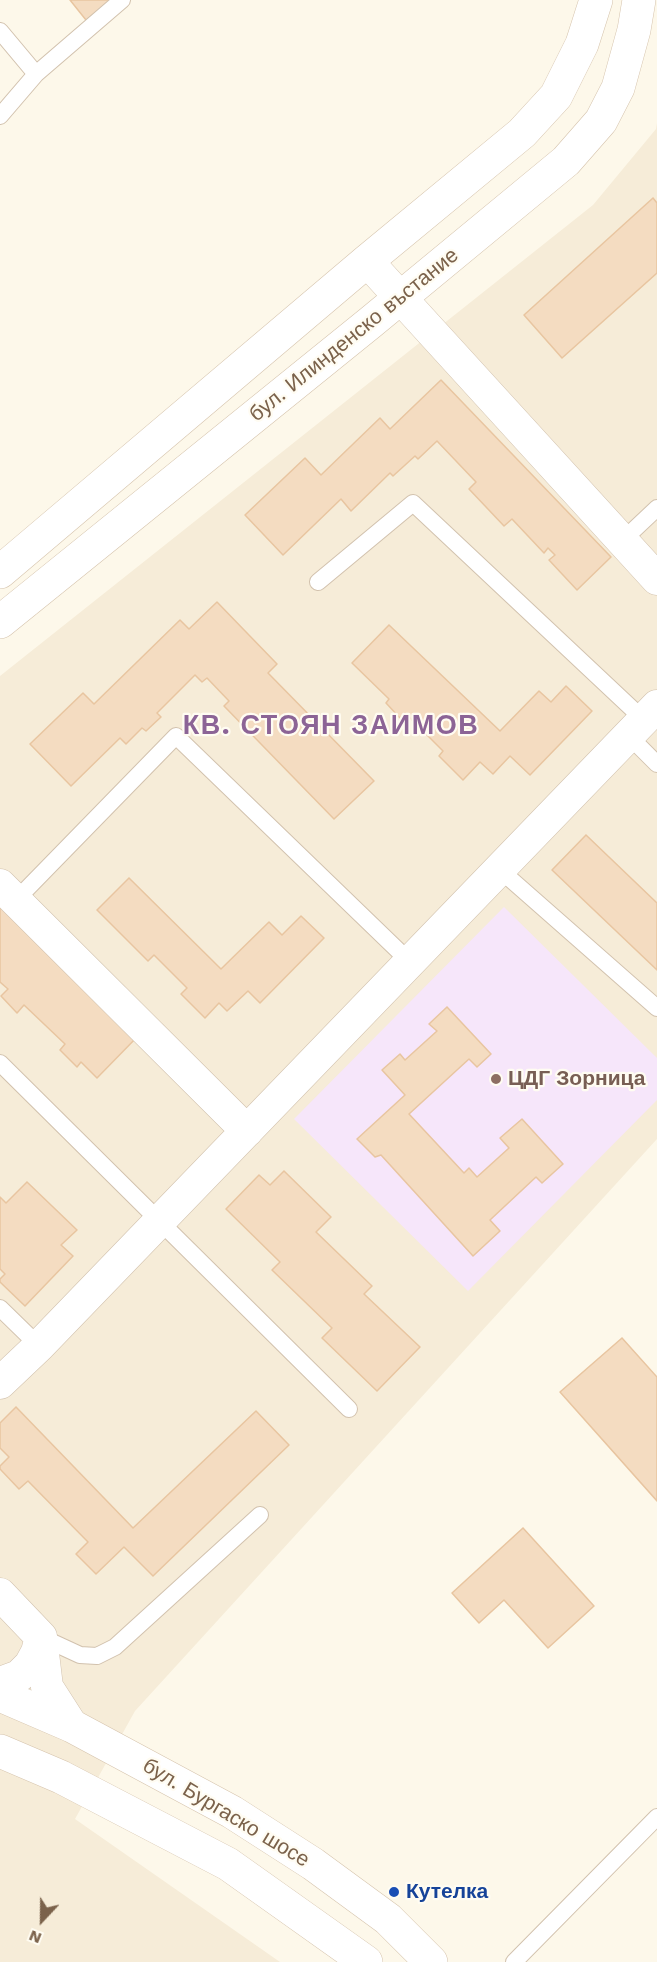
<!DOCTYPE html>
<meta charset="utf-8">
<style>
body{margin:0}
#map{position:relative;width:657px;height:1962px;overflow:hidden;background:#fdf8ea;font-family:"Work Sans",sans-serif}
canvas{display:block}
.north{position:absolute;left:12px;top:1890px;width:60px;height:60px;-webkit-text-stroke:4px #fffcf2;paint-order:stroke;rotate:202deg;font-size:16px;font-weight:700;line-height:24px;text-align:center;color:#7b624b}
.north::after{content:'';display:block;margin:auto;width:21px;height:27px;background:#7b624b;clip-path:polygon(50% 0,100% 100%,50% 72%,0 100%)}
</style>
<div id="map">
<canvas width="657" height="1962"></canvas>
<div class="north">N</div>
</div>
<script>
const ctx = document.querySelector('canvas').getContext('2d');
ctx.lineJoin = 'round';
function fill(path, color) { ctx.fillStyle = color; ctx.fill(path, 'evenodd'); }
const toPath = rows => new Path2D(rows.map(r => 'M' + r).join(''));
function trace(path, color, width, dash) { ctx.strokeStyle = color; ctx.lineWidth = width; ctx.lineCap = dash ? 'butt' : 'round'; ctx.setLineDash(dash || []); ctx.stroke(path); }
function drawText(font, color, halo, rows, align = 'center') {
  ctx.font = font + ' "Work Sans",sans-serif'; ctx.lineWidth = 4.5; ctx.setLineDash([]); ctx.textBaseline = 'middle'; ctx.strokeStyle = halo; ctx.fillStyle = color; for (const [text, x, y, turn = 0] of rows) {
    ctx.save(); ctx.translate(x, y); ctx.rotate((+turn || 0) * Math.PI / 180); ctx.textAlign = isNaN(turn) ? turn : align; if (halo) ctx.strokeText(text, 0, 0); ctx.fillText(text, 0, 0); ctx.restore();
  }
}
const residential = toPath([
 [657,123,657,1139,135,1711,75,1819,280,1962,0,1962,0,676,593,205,656,129]
]);
const education = toPath([
 [504,907,657,1058,657,1100,468,1291,294,1119]
]);
const building = toPath([
 [70,0,112,0,86,20,70,0],
 [653,198,657,203,657,273,562,358,524,315,653,198],
 [441,380,611,557,577,590,549,560,555,555,548,548,544,553,512,519,504,526,469,489,476,482,437,441,418,459,415,456,393,476,390,473,351,511,341,499,283,555,245,515,305,458,321,475,380,418,390,429,441,380],
 [217,602,277,664,268,673,374,781,334,819,224,706,229,701,207,678,202,682,195,675,157,713,161,717,146,731,142,728,126,744,120,738,71,786,30,744,83,693,94,704,180,620,189,629,217,602],
 [389,625,500,731,539,691,551,702,566,686,592,711,530,775,510,756,493,774,480,762,463,780,439,756,443,751,405,713,400,718,386,703,389,699,352,663,389,625],
 [586,835,657,903,657,970,552,870,586,835],
 [129,878,221,969,269,922,282,935,301,916,324,938,260,1003,248,991,227,1011,219,1003,205,1018,181,994,187,988,154,955,148,961,97,910,129,878],
 [0,901,139,1035,97,1078,81,1062,77,1067,60,1050,65,1044,24,1005,17,1013,1,996,8,989,0,982,0,901],
 [447,1007,491,1054,477,1067,469,1059,409,1114,464,1173,469,1168,477,1177,509,1148,500,1138,522,1119,563,1164,542,1183,536,1177,490,1220,500,1231,473,1256,381,1155,375,1157,357,1139,405,1095,382,1070,400,1054,405,1060,437,1031,429,1024,447,1007],
 [284,1171,331,1217,316,1232,372,1286,364,1294,420,1347,377,1391,322,1338,332,1328,272,1270,280,1262,226,1209,259,1175,270,1185,284,1171],
 [27,1182,77,1230,61,1245,73,1256,25,1306,0,1282,0,1279,5,1274,0,1269,0,1197,6,1203,27,1182],
 [622,1338,657,1377,657,1501,560,1392,622,1338],
 [16,1407,133,1528,256,1411,289,1445,153,1576,124,1547,96,1574,76,1554,88,1542,28,1481,19,1489,0,1469,0,1466,9,1457,0,1448,0,1423,16,1407],
 [523,1528,594,1606,548,1648,504,1600,479,1623,452,1593,523,1528]
]);
const service = toPath([
 [0,31,36,74],
 [0,116,36,74,122,0],
 [622,541,657,508],
 [318,582,413,503,643,719],
 [628,735,657,764],
 [499,869,657,1008],
 [16,900,176,736,410,962],
 [0,1063,349,1409],
 [0,1308,39,1346],
 [41,1637,80,1655,97,1656,115,1647,260,1515],
 [514,1962,657,1817]
]);
const minor = toPath([
 [367,261,657,579],
 [0,885,247,1131],
 [0,1383,39,1346,657,706],
 [0,1594,41,1637,47,1687,72,1726],
 [0,1683,19,1676,30,1665,37,1652,41,1637]
]);
const secondary = toPath([
 [0,572,367,261,522,133,556,96,582,44,596,0],
 [0,622,371,322,566,161,601,121,618,88,634,30,639,0],
 [0,1695,72,1726,232,1812,313,1864,388,1919,431,1962],
 [0,1751,61,1777,228,1864,366,1962]
]);
const markers = [
 [496,1079,6,"#8d6e63"],
 [394,1892,6,"#1a4fb4"]
];
const streetNames = [
 ["бул. Илинденско въстание",354,335,-39],
 ["бул. Бургаско шосе",226,1813,31]
];
const educationNames = [
 ["ЦДГ Зорница",508,1079]
];
const transitNames = [
 ["Кутелка",406,1892]
];
const districtNames = [
 ["КВ. СТОЯН ЗАИМОВ",331,726]
];
fill(residential, '#f6ecd8');
fill(education, '#f6e6fa');
fill(building, '#f4dcc1');
trace(building, '#e8c5a0', 1.5);
trace(service, '#d2c2ae', 18);
trace(minor, '#d2c2ae', 33);
trace(secondary, '#d5c3ac', 34);
trace(service, '#fff', 16);
trace(minor, '#fff', 32);
trace(secondary, '#fff', 33);
for (const [x, y, r, color] of markers) { const dot = new Path2D(); dot.arc(x, y, r, 0, 2 * Math.PI); ctx.fillStyle = color; ctx.fill(dot); trace(dot, '#fffcf2', 2); }
drawText('21px', '#7b624b', '#fffcf2', streetNames);
drawText('bold 21px', '#785e54', '#fffcf2', educationNames, 'left');
drawText('bold 21px', '#164399', '#fffcf2', transitNames, 'left');
ctx.letterSpacing = '1.5px';
drawText('bold 27px', '#8c6496', '#fffcf2', districtNames);
ctx.letterSpacing = '0px';
</script>
